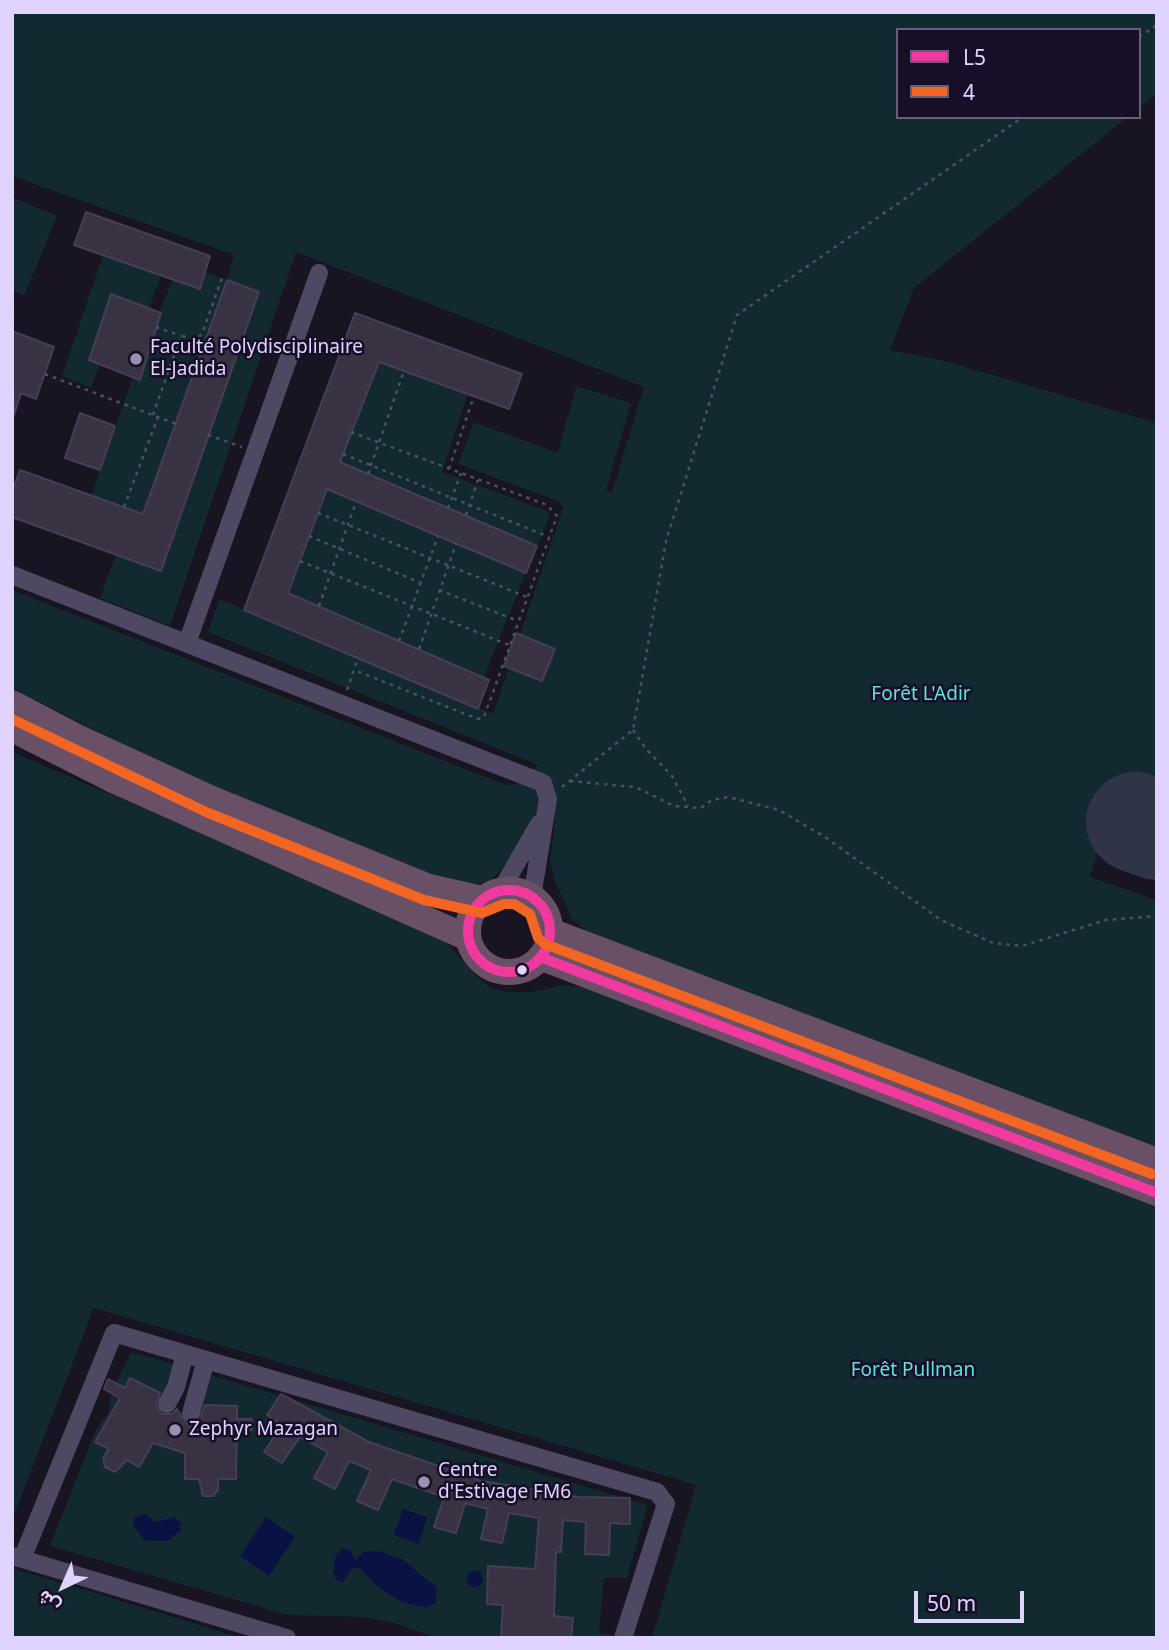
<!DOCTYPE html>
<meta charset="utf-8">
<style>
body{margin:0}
#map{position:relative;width:1169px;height:1650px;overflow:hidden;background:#181421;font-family:"Noto Sans",Vazirmatn,sans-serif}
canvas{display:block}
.frame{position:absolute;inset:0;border:14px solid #e0d3ff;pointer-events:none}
.legend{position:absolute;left:896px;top:28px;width:245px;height:91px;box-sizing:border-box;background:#170e27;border:2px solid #675d7d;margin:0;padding:9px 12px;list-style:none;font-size:21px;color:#e0d3ff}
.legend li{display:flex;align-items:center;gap:14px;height:35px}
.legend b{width:35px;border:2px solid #675d7d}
.north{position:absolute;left:28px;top:1552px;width:70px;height:70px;-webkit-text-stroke:5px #170e27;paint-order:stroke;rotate:224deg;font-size:19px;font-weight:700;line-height:28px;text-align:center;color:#e0d3ff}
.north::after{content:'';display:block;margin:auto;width:24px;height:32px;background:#e0d3ff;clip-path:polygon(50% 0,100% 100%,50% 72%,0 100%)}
.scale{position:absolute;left:914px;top:1591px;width:110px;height:32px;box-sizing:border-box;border:4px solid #e0d3ff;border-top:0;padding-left:9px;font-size:21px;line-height:24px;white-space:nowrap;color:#e0d3ff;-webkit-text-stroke:5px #170e27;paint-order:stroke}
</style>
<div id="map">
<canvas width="1169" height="1650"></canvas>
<div class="frame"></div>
<ul class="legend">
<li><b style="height:9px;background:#f13a9d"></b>L5</li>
<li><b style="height:9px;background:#f26522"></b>4</li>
</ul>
<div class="north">ش</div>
<div class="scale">50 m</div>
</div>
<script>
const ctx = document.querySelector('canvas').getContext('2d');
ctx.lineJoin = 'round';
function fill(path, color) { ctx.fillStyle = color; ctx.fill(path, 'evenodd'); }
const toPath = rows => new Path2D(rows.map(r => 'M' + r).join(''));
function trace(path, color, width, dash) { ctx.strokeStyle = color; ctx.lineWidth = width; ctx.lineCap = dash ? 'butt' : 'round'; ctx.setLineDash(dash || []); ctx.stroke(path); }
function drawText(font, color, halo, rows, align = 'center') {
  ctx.font = font + ' "Noto Sans",sans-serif'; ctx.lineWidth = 5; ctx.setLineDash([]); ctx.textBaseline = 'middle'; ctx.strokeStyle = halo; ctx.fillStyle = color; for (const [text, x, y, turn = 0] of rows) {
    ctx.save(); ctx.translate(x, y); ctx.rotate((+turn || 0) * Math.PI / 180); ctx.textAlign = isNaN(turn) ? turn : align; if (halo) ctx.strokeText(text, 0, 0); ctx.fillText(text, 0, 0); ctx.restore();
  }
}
const green = toPath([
 [12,12,1157,12,1157,94,1139,108,1139,30,898,30,898,117,1128,117,914,288,890,350,945,361,1157,423,1157,810,1119,832,1098,851,1090,877,1157,900,1157,1152,587,932,572,919,554,879,550,861,555,818,553,808,492,880,471,886,446,883,185,776,12,688,12,590,506,785,517,784,538,765,208,632,219,599,493,714,563,508,560,502,458,464,474,422,558,453,576,386,631,403,606,490,612,492,644,387,296,252,170,626,100,598,116,554,91,496,133,377,173,279,200,288,205,272,227,280,234,255,12,176],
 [14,198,57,216,24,296,12,290],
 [103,255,161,275,149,309,110,295,89,359,100,364,91,388,62,376],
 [379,362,468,394,442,472,547,511,550,516,537,546,340,462],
 [327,489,526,573,484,677,288,593],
 [12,752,410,922,443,939,477,977,490,987,505,992,531,992,565,985,586,988,1157,1204,1157,1638,652,1638,696,1485,94,1308,12,1520],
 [131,1352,177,1365,169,1415,180,1419,188,1420,195,1405,203,1405,211,1375,648,1505,627,1578,604,1578,599,1633,609,1634,608,1638,436,1638,392,1622,365,1617,288,1615,50,1546,96,1429,108,1414,111,1393],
 [12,1568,99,1594,241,1638,12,1638]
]);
const water = toPath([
 [403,1509,427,1517,419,1544,394,1535],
 [145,1514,156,1522,175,1517,180,1522,181,1530,168,1541,145,1541,133,1525,134,1518],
 [266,1517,295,1537,269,1576,240,1556],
 [343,1548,350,1550,355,1560,364,1552,378,1551,402,1559,436,1587,436,1603,427,1608,402,1602,378,1587,360,1568,352,1568,343,1582,336,1580,333,1572,336,1555],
 '467 1579a8 8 0 1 1 16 0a8 8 0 1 1-16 0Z'
]);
const runway = toPath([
 [1136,822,1157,830]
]);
const building = toPath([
 [86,212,210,256,200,289,74,245,86,212],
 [227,280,259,292,161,571,12,517,12,492,20,470,143,514,227,280],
 [111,294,161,313,140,380,89,360,111,294],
 [355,313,522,374,509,409,379,362,340,462,537,546,526,573,327,489,288,593,489,680,478,709,244,610,355,313],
 [12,331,54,347,36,399,21,393,14,415,12,331],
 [80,413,115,426,100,470,65,458,80,413],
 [516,633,555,649,542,681,504,666,516,633],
 [130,1378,160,1393,156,1405,161,1414,172,1414,177,1409,187,1424,199,1421,205,1405,237,1406,237,1419,252,1419,252,1430,237,1431,236,1479,218,1479,218,1490,213,1496,203,1496,199,1479,185,1479,185,1453,153,1443,139,1467,127,1460,115,1472,105,1467,103,1458,109,1449,95,1442,120,1398,104,1389,108,1379,125,1388,130,1378],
 [281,1394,369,1442,482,1481,578,1497,630,1498,630,1524,610,1523,609,1555,585,1554,586,1522,563,1520,561,1552,556,1552,554,1616,573,1618,571,1638,501,1638,503,1605,487,1604,488,1566,535,1569,539,1518,509,1513,502,1543,481,1539,488,1509,465,1503,456,1533,434,1527,444,1497,392,1479,378,1510,357,1501,371,1470,349,1461,335,1489,314,1478,328,1452,300,1437,282,1463,264,1452,282,1425,267,1415,281,1394]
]);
const path = toPath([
 [1139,37,1157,25],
 [156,327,181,336],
 [45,374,176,424],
 [153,415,181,336,197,338,202,334,222,278],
 [351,432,547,505,557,516,484,717,478,719,354,670],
 [208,435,242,447],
 [343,454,549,537],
 [449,469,474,396],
 [368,474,404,371],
 [124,507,158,417],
 [448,508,461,473],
 [318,513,527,597],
 [466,515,478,480],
 [309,536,421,583],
 [300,561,509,645],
 [439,590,518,621],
 [319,606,356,502],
 [399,641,438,536],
 [419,649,456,544],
 [347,690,358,658],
 [633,730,646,749,672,776,688,806],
 [570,781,635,787,674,806,701,808,712,800,728,797,779,810,825,837,941,920,993,943,1022,946,1106,920,1157,916],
 [562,787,633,730,666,541,737,315,1023,117]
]);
const minor = toPath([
 [12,575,543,783,548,799,532,897],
 [187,643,319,273],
 [501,890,539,824],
 [167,1404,176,1387,185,1354],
 [191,1413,206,1360],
 [12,1556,287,1638],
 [22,1559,114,1333,657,1492,666,1504,623,1638]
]);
const highway = toPath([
 [12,703,77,737,212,799,429,887,482,899],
 [12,729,111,779,468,938],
 '468 931a41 41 0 1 1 82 0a41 41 0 1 1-82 0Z',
 [550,931,1157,1161],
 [540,957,1157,1193]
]);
const bus1 = toPath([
 '468 931a41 41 0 1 1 82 0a41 41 0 1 1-82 0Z',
 [540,957,1157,1193]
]);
const bus2 = toPath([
 [12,719,206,812,424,900,482,913,504,904,514,904,530,914,538,938,545,944,1152,1174]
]);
const markers = [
 [136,359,7,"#9a90b1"],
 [522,970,6,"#e0d3ff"],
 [175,1430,7,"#9a90b1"],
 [424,1482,7,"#9a90b1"]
];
const poiNames = [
 ["Faculté Polydisciplinaire",150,348],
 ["El-Jadida",150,370],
 ["Zephyr Mazagan",189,1430],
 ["Centre",438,1471],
 ["d'Estivage FM6",438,1493]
];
const parkNames = [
 ["Forêt L'Adir",921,695],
 ["Forêt Pullman",913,1371]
];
fill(green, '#11292f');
fill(water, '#091243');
trace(runway, '#2f3447', 100);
fill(building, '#383243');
trace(building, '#463e55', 2);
trace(path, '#485264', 2.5, [3.5, 5]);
trace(minor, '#4e4862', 18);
trace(highway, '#695067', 26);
trace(bus1, '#f13a9d', 10);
trace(bus2, '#f26522', 10);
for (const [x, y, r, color] of markers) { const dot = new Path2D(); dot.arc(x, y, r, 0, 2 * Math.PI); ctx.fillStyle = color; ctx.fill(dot); trace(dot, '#170e27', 2.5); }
drawText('19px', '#e0d3ff', '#170e27', poiNames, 'left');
drawText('19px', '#58e6dd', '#170e27', parkNames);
</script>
